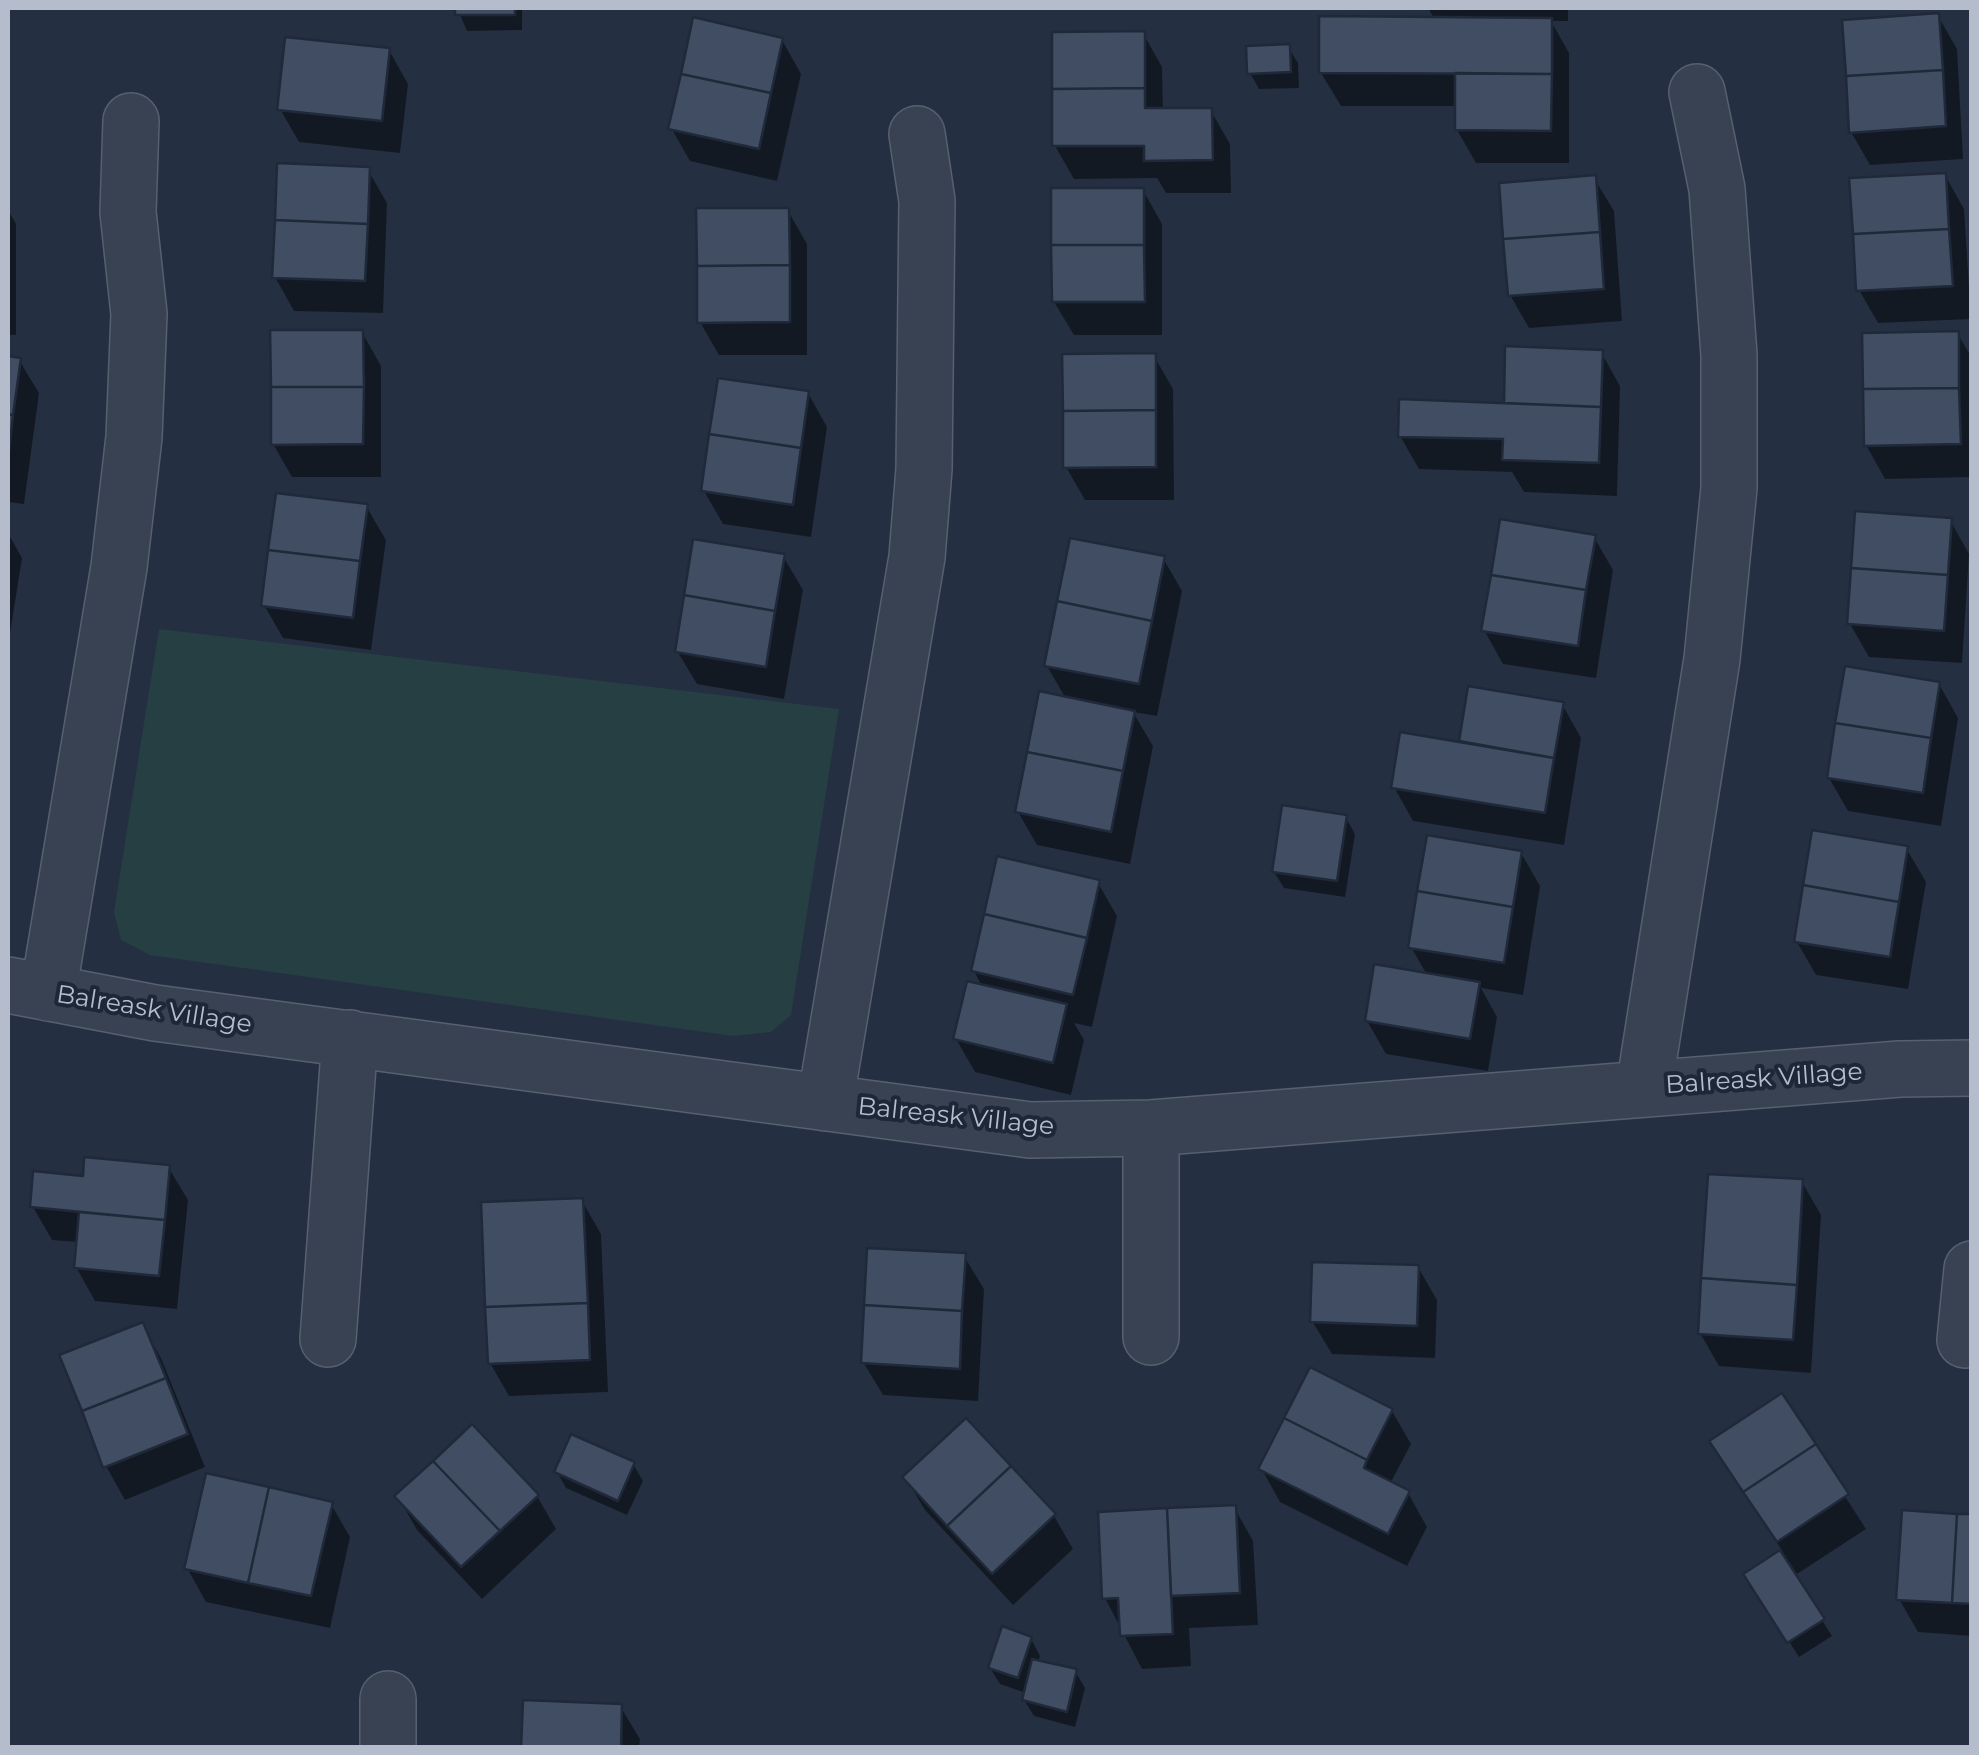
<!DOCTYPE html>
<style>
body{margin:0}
#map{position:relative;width:1979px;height:1755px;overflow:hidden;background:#243042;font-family:Montserrat,sans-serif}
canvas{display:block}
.frame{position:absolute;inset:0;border:10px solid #b5bdcc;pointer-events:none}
</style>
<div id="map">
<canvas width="1979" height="1755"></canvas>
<div class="frame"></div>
</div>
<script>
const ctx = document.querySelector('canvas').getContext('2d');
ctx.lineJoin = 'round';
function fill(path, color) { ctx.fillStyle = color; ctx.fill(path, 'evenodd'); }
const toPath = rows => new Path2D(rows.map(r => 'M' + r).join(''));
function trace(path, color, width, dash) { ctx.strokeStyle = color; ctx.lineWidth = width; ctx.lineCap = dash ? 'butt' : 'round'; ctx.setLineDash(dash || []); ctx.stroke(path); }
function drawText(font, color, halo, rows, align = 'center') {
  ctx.font = font + ' Montserrat,sans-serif'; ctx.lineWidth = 8; ctx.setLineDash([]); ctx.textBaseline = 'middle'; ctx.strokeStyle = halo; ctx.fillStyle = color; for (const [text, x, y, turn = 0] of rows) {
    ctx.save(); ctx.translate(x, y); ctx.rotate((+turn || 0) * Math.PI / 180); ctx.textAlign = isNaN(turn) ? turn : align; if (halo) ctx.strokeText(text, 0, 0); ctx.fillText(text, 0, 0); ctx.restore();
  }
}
const green = toPath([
 [159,629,839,709,791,1015,771,1032,733,1036,150,955,121,940,114,912]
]);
const shadow = toPath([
 [457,8,522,8,522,30,467,31],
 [1428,8,1568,8,1568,21,1551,21,1569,53,1569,163,1476,163,1457,130,1457,106,1341,106,1321,73,1435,20],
 [1938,16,1957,49,1963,159,1870,165,1851,132],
 [1143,33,1162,67,1163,111,1211,111,1230,144,1231,193,1166,193,1157,178,1074,179,1055,146],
 [782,40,801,74,777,181,690,161,671,128],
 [1288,47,1298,63,1299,88,1259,89,1250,73],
 [389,50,408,84,400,153,299,142,280,109],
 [368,170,387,203,383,313,294,311,275,277],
 [1945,175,1964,209,1971,319,1878,323,1859,290],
 [1594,178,1614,211,1622,321,1529,328,1510,295],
 [1143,190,1162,224,1162,335,1074,335,1054,302],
 [8,210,16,224,16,335,8,335],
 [788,211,807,244,807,355,719,355,700,322],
 [362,332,381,366,381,477,292,477,273,444],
 [1957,333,1972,358,1972,477,1885,479,1866,445],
 [1508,349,1601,352,1620,386,1617,496,1524,492,1512,472,1419,469,1400,436,1507,406],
 [1154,356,1173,389,1174,500,1085,500,1066,467],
 [8,358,19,360,39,393,24,504,8,502],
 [808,393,827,427,811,537,723,524,704,491],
 [366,506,386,540,371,650,283,638,264,605],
 [1950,520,1969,554,1962,663,1869,657,1850,624],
 [8,533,22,558,8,646],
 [1594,537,1613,570,1596,678,1503,664,1484,630],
 [783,556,803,590,784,699,697,684,677,651],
 [1163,558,1182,591,1157,716,1133,712,1153,746,1130,864,1037,845,1018,812,1066,699,1047,666],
 [1939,684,1958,718,1941,826,1848,811,1829,778],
 [1470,689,1562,704,1581,738,1564,845,1413,821,1394,787,1461,744],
 [1346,818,1355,834,1345,897,1284,888,1274,872],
 [1906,848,1926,882,1908,989,1816,975,1797,942],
 [1521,853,1540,886,1523,995,1481,988,1497,1017,1488,1071,1386,1054,1367,1021,1427,975,1411,947],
 [1098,883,1117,916,1092,1027,1074,1023,1084,1040,1071,1095,975,1072,956,1039,983,988,974,971],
 [168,1167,188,1200,177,1309,95,1301,76,1267,78,1242,52,1240,33,1207,85,1179],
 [1802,1182,1821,1215,1811,1373,1719,1366,1700,1333],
 [582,1201,601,1234,608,1392,509,1396,490,1363],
 [964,1256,984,1289,978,1401,883,1395,863,1362],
 [1418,1267,1437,1300,1435,1358,1332,1354,1312,1321],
 [142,1325,161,1358,205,1467,125,1500,106,1466],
 [1781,1397,1866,1529,1794,1576,1832,1636,1799,1657,1747,1575,1783,1552,1732,1475],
 [1392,1411,1411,1444,1390,1484,1408,1493,1427,1527,1407,1566,1280,1502,1261,1468],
 [633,1464,643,1481,627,1515,566,1488,557,1472],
 [905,1477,1054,1516,1073,1549,1013,1605,925,1510],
 [537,1496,556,1529,482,1599,417,1530,398,1497],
 [331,1504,350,1537,330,1628,206,1602,187,1568],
 [1234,1507,1253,1541,1258,1625,1189,1628,1191,1666,1142,1669,1105,1598],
 [1972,1517,1972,1636,1918,1632,1899,1599],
 [1031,1639,1040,1656,1038,1663,1075,1671,1085,1688,1075,1727,1034,1716,1024,1700,1026,1693,1000,1684,990,1668],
 [620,1706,640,1739,639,1748,523,1748]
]);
const building = toPath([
 [455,8,515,8,515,15,455,15,455,8],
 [1939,13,1943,70,1846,76,1842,20,1939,13],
 [1319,16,1552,18,1552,74,1319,73,1319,16],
 [693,17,783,38,771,93,681,74,693,17],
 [1145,31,1145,88,1052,89,1052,32,1145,31],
 [285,37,390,48,382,121,277,110,285,37],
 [1290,44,1291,72,1247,74,1246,46,1290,44],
 [1943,70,1946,126,1849,133,1846,76,1943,70],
 [1455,73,1552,74,1551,131,1455,130,1455,73],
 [681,74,771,93,759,149,668,129,681,74],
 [1145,88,1145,108,1212,108,1213,160,1144,161,1144,146,1052,146,1052,89,1145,88],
 [277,163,370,167,368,224,275,220,277,163],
 [1946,173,1949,229,1853,234,1849,178,1946,173],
 [1596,175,1600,232,1503,239,1499,183,1596,175],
 [1051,188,1144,188,1144,245,1051,245,1051,188],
 [696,208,789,208,790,265,697,266,696,208],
 [275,220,368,224,365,281,272,278,275,220],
 [1949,229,1953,286,1856,291,1853,234,1949,229],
 [1600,232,1604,289,1508,296,1503,239,1600,232],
 [1051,245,1144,245,1145,302,1052,302,1051,245],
 [790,265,790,322,697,323,697,266,790,265],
 [270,330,363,330,364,387,271,387,270,330],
 [1959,331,1959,388,1863,389,1862,333,1959,331],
 [1505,346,1603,350,1601,407,1504,403,1505,346],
 [1156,353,1156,410,1063,411,1062,354,1156,353],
 [8,356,21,358,13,415,8,414,8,356],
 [718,378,809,391,801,448,709,434,718,378],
 [271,387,364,387,363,444,271,445,271,387],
 [1959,388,1961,444,1864,446,1863,389,1959,388],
 [1399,399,1601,407,1599,463,1502,460,1503,439,1398,437,1399,399],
 [1156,410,1156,467,1063,468,1063,411,1156,410],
 [8,414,13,415,8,460,8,414],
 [709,434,801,448,793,505,701,491,709,434],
 [276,493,368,504,360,561,268,550,276,493],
 [1855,511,1952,518,1948,575,1851,568,1855,511],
 [1500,519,1596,535,1586,590,1491,575,1500,519],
 [1070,538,1165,556,1152,621,1057,601,1070,538],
 [693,539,785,554,775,611,684,595,693,539],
 [268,550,360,561,353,618,261,606,268,550],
 [1851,568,1948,575,1944,631,1847,624,1851,568],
 [1491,575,1586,590,1578,646,1481,631,1491,575],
 [684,595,775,611,766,667,675,652,684,595],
 [1057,601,1152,621,1139,684,1044,666,1057,601],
 [1845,666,1940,682,1931,738,1835,723,1845,666],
 [1468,686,1564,702,1554,758,1459,741,1468,686],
 [1039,691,1135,711,1123,771,1027,752,1039,691],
 [1835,723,1931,738,1923,793,1827,778,1835,723],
 [1400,732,1554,758,1545,813,1391,788,1400,732],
 [1027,752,1123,771,1111,832,1015,812,1027,752],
 [1282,805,1347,815,1337,881,1272,872,1282,805],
 [1812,830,1908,846,1899,902,1803,885,1812,830],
 [1427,835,1522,851,1513,907,1417,891,1427,835],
 [997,856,1100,880,1087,938,984,914,997,856],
 [1803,885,1899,902,1890,957,1794,942,1803,885],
 [1417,891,1513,907,1504,963,1408,948,1417,891],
 [984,914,1087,938,1073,995,971,971,984,914],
 [1374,964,1480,982,1470,1039,1365,1021,1374,964],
 [967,981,1067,1004,1053,1063,953,1039,967,981],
 [84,1157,170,1165,165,1220,30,1207,33,1171,83,1176,84,1157],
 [1708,1174,1803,1179,1797,1285,1701,1278,1708,1174],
 [583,1198,588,1303,485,1307,481,1202,583,1198],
 [79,1212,165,1220,159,1276,74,1268,79,1212],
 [867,1248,966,1253,962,1311,864,1305,867,1248],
 [1312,1262,1419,1265,1417,1326,1310,1322,1312,1262],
 [1701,1278,1797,1285,1793,1340,1698,1334,1701,1278],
 [588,1303,590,1360,488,1364,485,1307,588,1303],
 [864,1305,962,1311,960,1369,861,1363,864,1305],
 [143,1322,166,1378,82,1411,59,1355,143,1322],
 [1310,1367,1393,1409,1367,1460,1284,1418,1310,1367],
 [166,1378,188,1434,103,1468,82,1411,166,1378],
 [1782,1393,1816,1444,1743,1492,1709,1441,1782,1393],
 [966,1418,1011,1466,947,1526,902,1477,966,1418],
 [1284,1418,1367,1460,1364,1468,1410,1491,1388,1534,1258,1469,1284,1418],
 [472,1424,539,1495,500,1531,433,1461,472,1424],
 [571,1434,635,1462,618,1501,554,1472,571,1434],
 [1816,1444,1849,1494,1777,1542,1743,1492,1816,1444],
 [433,1461,500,1531,461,1567,394,1496,433,1461],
 [1011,1466,1056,1514,992,1574,947,1526,1011,1466],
 [206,1473,269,1487,248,1583,184,1569,206,1473],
 [269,1487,333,1502,311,1596,248,1583,269,1487],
 [1236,1505,1240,1593,1171,1596,1167,1508,1236,1505],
 [1167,1508,1173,1634,1120,1636,1118,1598,1102,1599,1098,1512,1167,1508],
 [1902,1510,1957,1514,1952,1603,1896,1600,1902,1510],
 [1957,1514,1972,1514,1972,1604,1952,1603,1957,1514],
 [1780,1550,1825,1619,1787,1643,1743,1574,1780,1550],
 [1002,1626,1032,1637,1018,1678,988,1668,1002,1626],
 [1032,1659,1077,1669,1067,1712,1022,1700,1032,1659],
 [523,1700,622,1704,621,1748,521,1748,523,1700]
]);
const street = toPath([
 [8,985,155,1013,1030,1130,1151,1128,1900,1069,1972,1068],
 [48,993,119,567,134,437,139,314,128,212,131,121],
 [1644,1088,1712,659,1729,488,1729,355,1717,189,1697,92],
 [825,1103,917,557,924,469,927,201,917,134],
 [1151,1128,1151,1337],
 [328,1339,350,1038],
 [1965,1340,1972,1269],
 [388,1748,388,1699]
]);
const streetNames = [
 ["Balreask Village",154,1010,9],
 ["Balreask Village",1764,1079,-4],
 ["Balreask Village",956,1117,6]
];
fill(green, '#263f43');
fill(shadow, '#0007');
fill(building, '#404d62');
trace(building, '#1f2939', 2.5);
trace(street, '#56606f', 58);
trace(street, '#394252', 55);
drawText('25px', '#b5bdcc', '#1d2737', streetNames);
</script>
